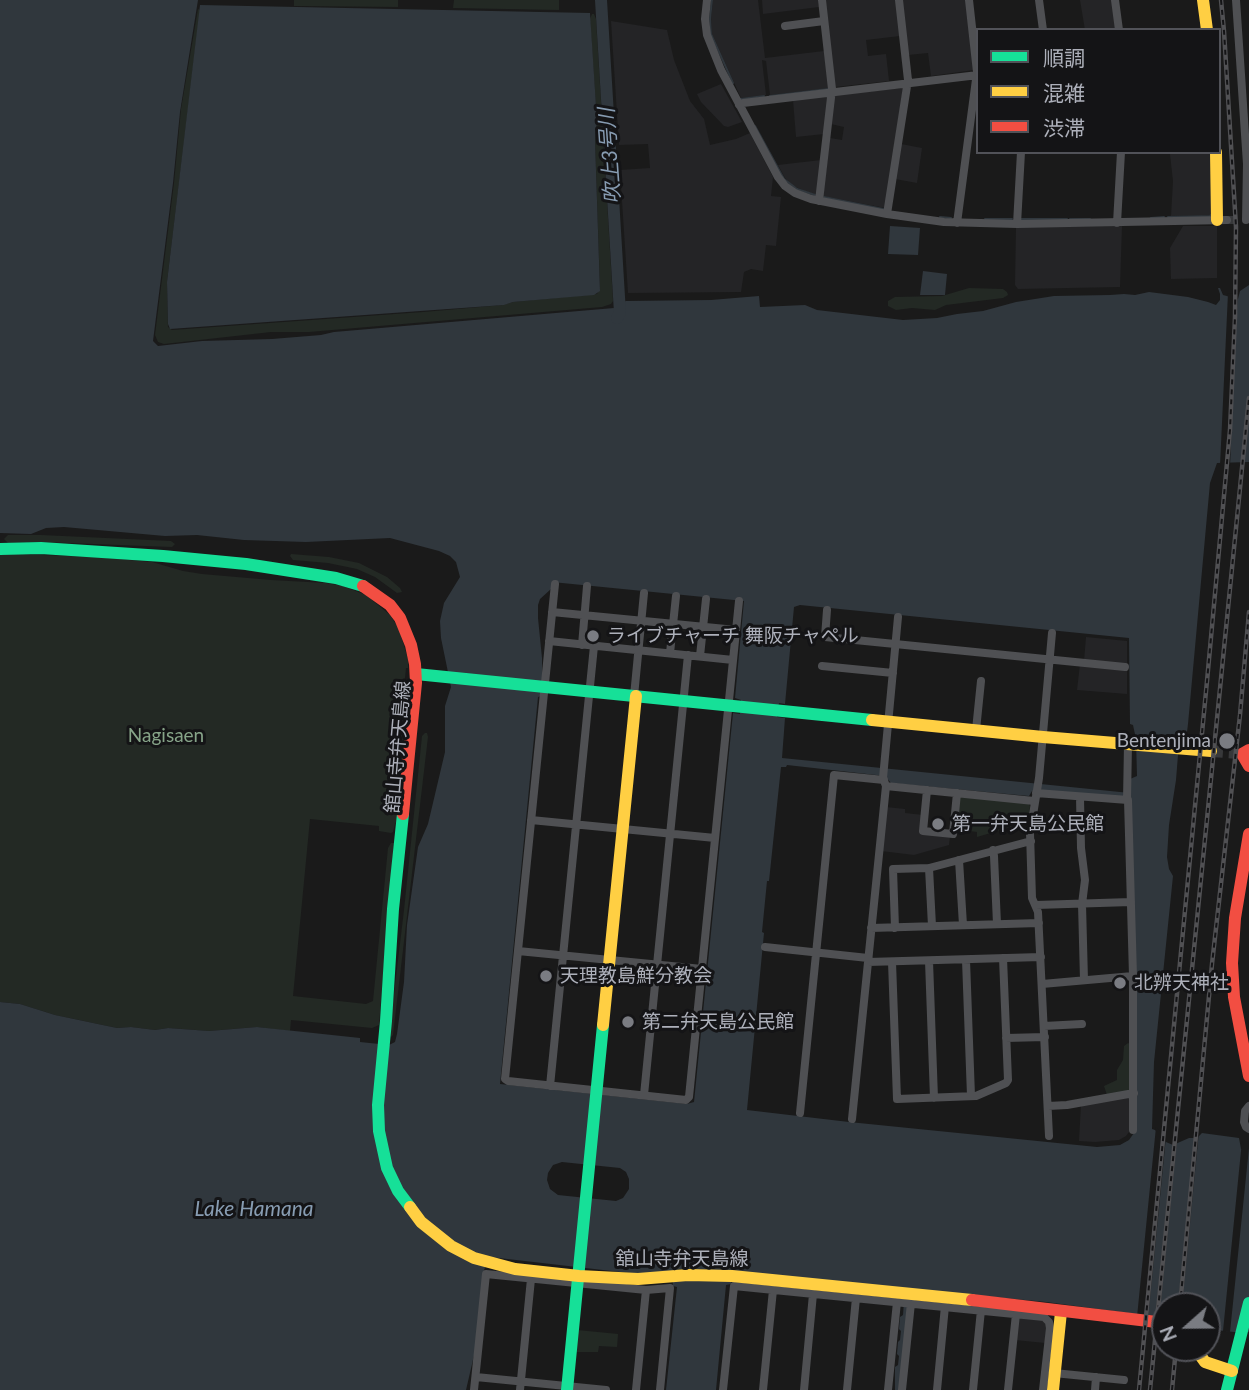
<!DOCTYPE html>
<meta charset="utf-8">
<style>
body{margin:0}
#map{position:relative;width:1249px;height:1390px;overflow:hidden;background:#1a1a1a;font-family:Lato,"Noto Sans JP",sans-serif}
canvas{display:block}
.legend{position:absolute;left:976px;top:28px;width:245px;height:126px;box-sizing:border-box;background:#141416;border:2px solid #515258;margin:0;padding:9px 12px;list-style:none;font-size:21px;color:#adb0ba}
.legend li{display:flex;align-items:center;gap:14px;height:35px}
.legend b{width:35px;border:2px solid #515258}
.north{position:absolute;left:1151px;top:1292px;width:70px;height:70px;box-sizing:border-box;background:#141416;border:2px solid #515258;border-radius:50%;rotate:249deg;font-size:19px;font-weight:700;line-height:28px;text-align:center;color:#adb0ba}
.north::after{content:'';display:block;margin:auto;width:24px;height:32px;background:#7a7c82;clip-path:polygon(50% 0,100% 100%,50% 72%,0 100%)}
</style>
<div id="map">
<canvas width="1249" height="1390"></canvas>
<ul class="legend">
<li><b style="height:9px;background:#16e098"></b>順調</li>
<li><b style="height:9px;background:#ffcf43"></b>混雑</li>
<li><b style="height:9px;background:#f24e42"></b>渋滞</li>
</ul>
<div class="north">N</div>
</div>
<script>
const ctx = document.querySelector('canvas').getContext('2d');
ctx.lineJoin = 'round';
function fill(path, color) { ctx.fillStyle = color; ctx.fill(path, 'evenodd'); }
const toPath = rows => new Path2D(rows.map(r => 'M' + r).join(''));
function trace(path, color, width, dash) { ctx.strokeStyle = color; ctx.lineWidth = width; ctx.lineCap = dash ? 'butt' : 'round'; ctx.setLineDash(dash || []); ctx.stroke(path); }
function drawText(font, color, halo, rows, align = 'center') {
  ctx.font = font + ' Lato,"Noto Sans JP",sans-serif'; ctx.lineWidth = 6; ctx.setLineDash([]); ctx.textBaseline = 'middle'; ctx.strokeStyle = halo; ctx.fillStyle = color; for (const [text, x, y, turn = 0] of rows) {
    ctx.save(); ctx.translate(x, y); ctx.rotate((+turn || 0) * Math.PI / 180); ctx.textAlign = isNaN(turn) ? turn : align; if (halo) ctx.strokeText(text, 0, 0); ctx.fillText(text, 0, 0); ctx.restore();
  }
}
const built = toPath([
 [713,0,758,0,765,58,824,51,829,88,770,95,766,61,762,60,766,95,741,98,712,34,711,19],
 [762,0,818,0,819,7,763,14],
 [825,0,896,0,900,36,866,40,868,56,886,54,889,81,835,87],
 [901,0,966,0,974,70,931,76,928,53,908,55],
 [1080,0,1112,0,1116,30,1085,30],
 [611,21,667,30,674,60,690,101,704,119,710,145,736,139,750,133,773,177,771,196,781,197,776,246,766,245,763,271,751,269,744,272,741,292,628,293,620,170,650,168,648,144,619,145],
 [721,84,742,122,728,127,724,126,701,102,697,94],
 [902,88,903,89,885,208,823,196,830,138,842,140,844,127,831,124,834,97,836,95],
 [826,96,828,98,824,134,796,137,793,100],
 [901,144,922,148,917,183,895,179],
 [1124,152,1211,152,1211,214,1210,215,1171,216,1173,181,1170,154,1124,154],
 [821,160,817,195,805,191,793,186,785,178,778,165],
 [1122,226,1120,287,1018,289,1015,285,1016,227],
 [1183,226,1217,226,1217,278,1171,279,1170,248],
 [1086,637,1127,641,1127,665,1084,661],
 [1080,664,1127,669,1127,694,1077,690],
 [886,807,905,809,905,813,923,815,921,832,950,836,949,845,914,855,881,851],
 [1131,1095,1131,1129,1126,1136,1119,1140,1095,1142,1079,1141,1081,1105],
 [1017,1317,1045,1320,1047,1322,1045,1343,1015,1340]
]);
const green = toPath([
 [294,0,398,0,398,7,294,6],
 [454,0,559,0,559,10,453,8],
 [198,9,200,10,167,282,168,327,172,330,423,312,503,305,513,302,597,294,600,288,595,140,597,121,590,19,592,14,594,14,596,19,613,301,611,304,602,307,309,332,271,332,164,344,158,342,155,335,174,183,181,109],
 [969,288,1003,289,1007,292,1008,295,1003,298,946,305,935,310,912,308,896,310,888,306,888,301,895,297,942,296],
 [8,535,41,535,171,541,175,544,172,547,41,542,8,543,4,539],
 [14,554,95,557,152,562,183,571,202,574,271,580,326,583,343,586,366,595,390,615,399,629,408,659,408,668,406,668,403,697,407,699,409,707,404,736,399,817,395,824,393,832,391,833,379,831,379,826,310,819,293,996,366,1004,373,1001,388,848,391,843,394,843,379,1025,372,1028,291,1020,290,1031,257,1027,209,1031,168,1028,155,1030,131,1027,117,1028,55,1015,20,1004,0,1002,0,555],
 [291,554,329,557,359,563,387,577,400,588,402,592,397,593,375,577,357,569,328,563,293,560,290,556],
 [425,733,427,733,428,737,393,1035,391,1037,389,1035,404,910,422,736],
 [960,797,1028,803,1030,806,1028,822,977,837,977,832,955,829],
 [1128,1043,1130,1044,1130,1091,1107,1095,1104,1086,1117,1080,1117,1070,1123,1060,1124,1046],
 [577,1330,618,1334,617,1347,599,1346,598,1352,575,1352]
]);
const water = toPath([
 [0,0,198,0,180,112,173,183,153,341,158,346,202,341,272,339,321,335,334,332,614,308,616,305,626,301,711,300,759,296,760,307,805,305,817,310,903,320,937,318,957,314,983,311,1016,302,1054,296,1110,295,1124,294,1135,295,1149,292,1188,297,1208,302,1216,305,1220,300,1220,294,1218,288,1220,288,1223,295,1238,299,1240,291,1249,285,1249,462,1217,463,1210,483,1188,724,1186,740,1178,755,1176,780,1169,825,1167,857,1169,869,1173,876,1154,1062,1152,1129,1155,1130,1166,1142,1173,1145,1189,1138,1197,1138,1202,1133,1239,1138,1241,1149,1249,1148,1249,1332,1234,1332,1207,1329,1207,1306,1165,1306,1165,1318,1046,1302,910,1289,900,1390,895,1390,895,1367,898,1365,899,1356,897,1354,898,1342,900,1340,901,1331,899,1329,900,1317,903,1315,905,1288,732,1272,731,1284,726,1285,716,1390,666,1390,677,1287,673,1286,672,1272,652,1273,629,1273,490,1257,484,1270,475,1351,466,1390,0,1390,0,1002,20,1004,55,1015,117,1028,131,1027,155,1030,168,1028,209,1031,257,1027,360,1038,360,1042,389,1045,395,1042,397,1034,404,982,407,925,418,847,428,824,445,752,445,706,451,687,441,638,440,621,444,603,460,577,456,562,450,556,439,551,390,538,306,542,244,540,197,535,165,536,64,527,46,528,31,534,0,533],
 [552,582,744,601,735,698,741,700,740,714,733,713,694,1102,687,1104,500,1084,538,697,541,696,542,681,542,658,538,618,538,605,540,599,551,589],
 [800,605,1129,638,1130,724,1133,725,1136,739,1137,776,1130,779,1130,793,782,758,785,718,777,717,779,703,785,704,794,607],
 [787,765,885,776,891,783,1029,796,1032,791,1131,799,1136,1130,1129,1140,1120,1145,1097,1147,849,1122,747,1110,764,933,762,932,767,881,769,881,781,767,786,767],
 [562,1162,620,1168,626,1172,629,1179,629,1189,623,1198,616,1201,558,1195,550,1189,547,1180,548,1173,553,1165],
 [200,5,590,13,597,121,595,140,600,291,594,295,513,302,504,305,170,329,168,324,167,282],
 [890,226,920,228,918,255,888,254],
 [923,271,947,274,945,295,920,295]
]);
const pier = toPath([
 [1238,289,1230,466,1220,466,1228,293,1237,295],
 [1156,1127,1166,1137,1148,1319,1137,1317],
 [1199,1131,1182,1306,1178,1306,1195,1134],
 [1177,1140,1159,1320,1155,1320,1173,1141],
 [1242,1141,1244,1145,1249,1145,1249,1148,1230,1332,1223,1331]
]);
const stream = toPath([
 [712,0,710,19,711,34,733,83],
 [601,14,605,14],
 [770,96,828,89],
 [741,99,764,96],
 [755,126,784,179,797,189,815,195],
 [824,197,883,209],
 [940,217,951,218],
 [1168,217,1210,216,1212,214],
 [1151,218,1164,217],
 [985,219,1012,219],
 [1021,219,1067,219],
 [1070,219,1090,219]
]);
const river = toPath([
 [601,0,620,313,617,318]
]);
const streetTunnel = toPath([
 [1227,220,1239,220]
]);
const secondaryTunnel = toPath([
 [1211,751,1238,753]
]);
const street = toPath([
 [707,0,705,19,707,35,721,70,778,177,785,186,795,193,811,199,887,214,944,222,1017,224,1227,220],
 [1039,0,1043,30],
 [1115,0,1119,30],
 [1236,0,1247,164,1246,220],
 [785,26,824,21],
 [739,105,743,103,978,75],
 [819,201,832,89,822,0],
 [887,214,908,80,899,0],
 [957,223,977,72,969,0],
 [1117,223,1121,152],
 [1017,224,1021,152],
 [555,584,505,1079,508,1081,686,1100,689,1097,739,601],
 [827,610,825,637,1125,667],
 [552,612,736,630],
 [549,641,733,660],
 [582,645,587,586],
 [670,653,676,596],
 [700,656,706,599],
 [822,666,893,673],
 [634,696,644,593],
 [976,730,981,681],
 [886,786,1034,801],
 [927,790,923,831,953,834,957,793],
 [1036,793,1128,800,1133,976,1133,1130],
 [1080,797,1081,848,1085,880,1082,904,1084,980],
 [1127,800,1128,744],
 [531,820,715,838],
 [993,850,994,856,997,924],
 [959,860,963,925],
 [929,868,932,926],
 [1036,905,1131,902],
 [871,928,1039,923],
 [895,928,893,869,929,868,1031,841],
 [765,947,868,958],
 [518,951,702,969],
 [966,960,971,1096],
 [929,961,934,1098],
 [868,962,1041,957],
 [892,962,897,1099,976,1096,1006,1083,1008,1080,1003,958],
 [1042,984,1133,976],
 [1044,1026,1082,1024],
 [1006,1038,1045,1037],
 [550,1086,594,646],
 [644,1095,688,655],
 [1048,1106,1067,1105,1134,1093],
 [1249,1106,1245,1111,1244,1122,1246,1127,1249,1129],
 [800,1113,834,775,884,780],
 [852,1119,886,786,883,778,898,617],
 [1049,1136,1038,912,1032,898,1030,833,1039,778,1052,633],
 [1054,1373,1124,1380],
 [476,1377,606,1390],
 [474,1390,486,1274,646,1290,670,1288,660,1390],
 [520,1390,531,1279],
 [636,1390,646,1290],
 [723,1390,734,1286,1044,1317,1049,1322,1050,1328,1043,1390],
 [763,1390,773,1290],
 [804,1390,813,1294],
 [847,1390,856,1298],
 [888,1390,897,1302],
 [902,1390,911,1303],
 [937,1390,945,1306],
 [973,1390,981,1310],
 [1008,1390,1016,1314],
 [1095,1390,1096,1377]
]);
const fast = toPath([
 [0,549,41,548,163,556,246,564,336,578,363,586],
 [416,674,872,720],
 [403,814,393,909,386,1021,378,1105,379,1131,387,1168,398,1191,410,1207],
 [567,1390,603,1025],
 [1227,1390,1249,1303]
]);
const slow = toPath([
 [1203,0,1207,30],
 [1216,152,1217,220],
 [872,720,1043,737,1211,751],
 [603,1025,636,696],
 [410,1207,421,1222,451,1246,474,1258,515,1269,579,1276,638,1279,688,1275,732,1276,972,1300],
 [1195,1348,1205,1362,1232,1371],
 [1053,1390,1061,1312]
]);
const jam = toPath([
 [363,586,390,605,400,618,411,645,415,664,416,683,403,814],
 [1249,750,1242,754,1249,766],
 [1249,834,1235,918,1232,963,1234,997,1249,1076],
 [972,1300,1165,1323]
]);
const rail = toPath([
 [1180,1306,1212,964,1240,715,1249,612],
 [1139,1390,1207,681,1230,430,1235,317,1236,227,1224,31,1221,0],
 [1150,1390,1249,398],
 [1172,1390,1176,1348]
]);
const markers = [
 [593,636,7,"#7a7c82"],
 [1227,741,9,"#7a7c82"],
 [938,824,7,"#7a7c82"],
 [546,976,7,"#7a7c82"],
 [1120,983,7,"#7a7c82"],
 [628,1022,7,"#7a7c82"]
];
const poiNames = [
 ["ライブチャーチ 舞阪チャペル",607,636],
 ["Bentenjima",1211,741,"right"],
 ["第一弁天島公民館",952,824],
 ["天理教島鮮分教会",560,976],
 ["北辨天神社",1134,983],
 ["第二弁天島公民館",642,1022]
];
const parkNames = [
 ["Nagisaen",166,736]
];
const streetNames = [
 ["舘山寺弁天島線",398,747,-85],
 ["舘山寺弁天島線",682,1259]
];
const waterNames = [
 ["吹上3号川",610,156,-94],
 ["Lake Hamana",254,1209]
];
fill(built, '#242426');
fill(green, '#232924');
fill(water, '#30373d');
fill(pier, '#1a1a1a');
trace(stream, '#30373d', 2);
trace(river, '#30373d', 12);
trace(streetTunnel, '#37383a', 8, [8, 4]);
trace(secondaryTunnel, '#37383a', 12, [12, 6]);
trace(street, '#4f5053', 8);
trace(fast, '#16e098', 12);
trace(slow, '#ffcf43', 12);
trace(jam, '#f24e42', 12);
trace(rail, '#505053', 4.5);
trace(rail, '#141416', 2, [5]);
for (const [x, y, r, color] of markers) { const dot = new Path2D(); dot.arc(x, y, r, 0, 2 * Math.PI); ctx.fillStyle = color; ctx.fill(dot); trace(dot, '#141416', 2.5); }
drawText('19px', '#adb0ba', '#141416', poiNames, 'left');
drawText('19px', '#86a388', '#141416', parkNames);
drawText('19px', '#adb0ba', '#141416', streetNames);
drawText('italic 21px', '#879cb2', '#141416', waterNames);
</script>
